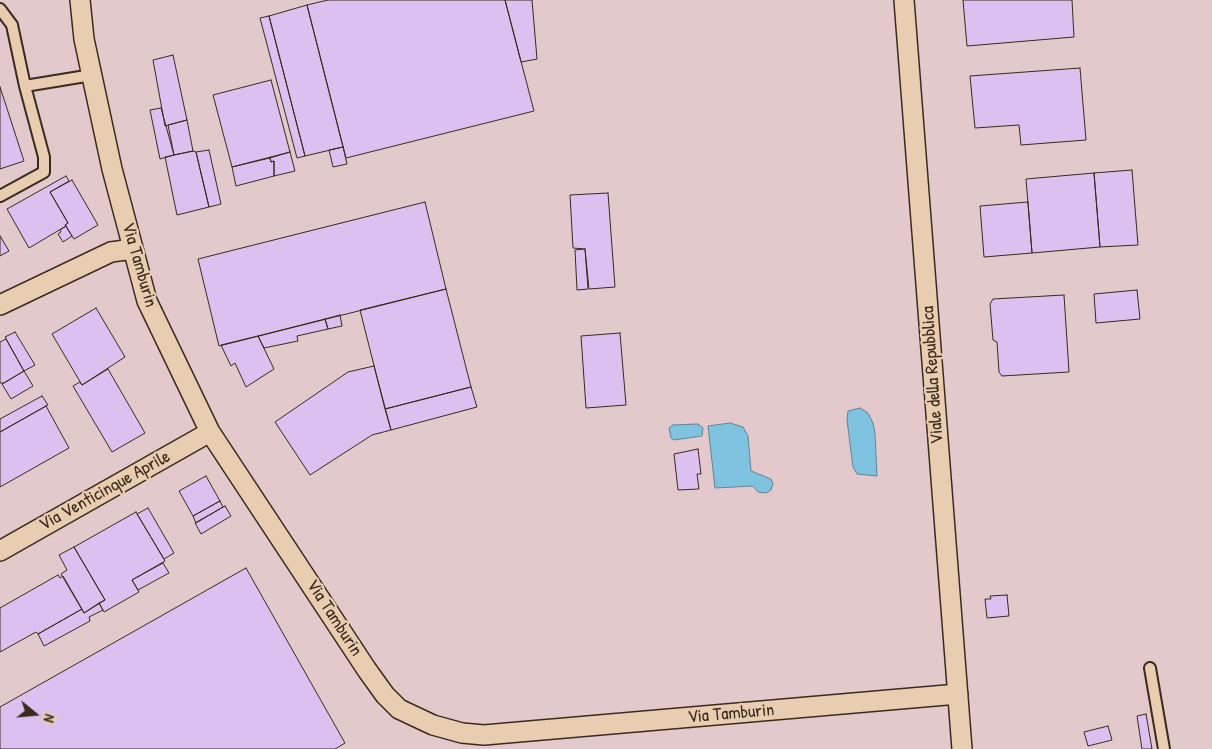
<!DOCTYPE html>
<style>
body{margin:0}
#map{position:relative;width:1212px;height:749px;overflow:hidden;background:#e6cbbd;font-family:"Patrick Hand",sans-serif}
canvas{display:block}
.north{position:absolute;left:10px;top:689px;width:50px;height:50px;-webkit-text-stroke:4px #e9cdb0;paint-order:stroke;rotate:107deg;font-size:14px;font-weight:700;line-height:20px;text-align:center;color:#3b2a1e}
.north::after{content:'';display:block;margin:auto;width:18px;height:22px;background:#3b2a1e;clip-path:polygon(50% 0,100% 100%,50% 72%,0 100%)}
</style>
<div id="map">
<canvas width="1212" height="749"></canvas>
<div class="north">N</div>
</div>
<script>
const ctx = document.querySelector('canvas').getContext('2d');
ctx.lineJoin = 'round';
function fill(path, color) { ctx.fillStyle = color; ctx.fill(path, 'evenodd'); }
const toPath = rows => new Path2D(rows.map(r => 'M' + r).join(''));
function trace(path, color, width, dash) { ctx.strokeStyle = color; ctx.lineWidth = width; ctx.lineCap = dash ? 'butt' : 'round'; ctx.setLineDash(dash || []); ctx.stroke(path); }
function drawText(font, color, halo, rows, align = 'center') {
  ctx.font = font + ' "Patrick Hand",sans-serif'; ctx.lineWidth = 4.5; ctx.setLineDash([]); ctx.textBaseline = 'middle'; ctx.strokeStyle = halo; ctx.fillStyle = color; for (const [text, x, y, turn = 0] of rows) {
    ctx.save(); ctx.translate(x, y); ctx.rotate((+turn || 0) * Math.PI / 180); ctx.textAlign = isNaN(turn) ? turn : align; if (halo) ctx.strokeText(text, 0, 0); ctx.fillText(text, 0, 0); ctx.restore();
  }
}
const built = toPath([
 [0,0,1212,0,1212,749,0,749]
]);
const water = toPath([
 [860,408,868,413,873,423,875,434,877,476,857,474,853,467,847,420,848,411,860,408],
 [730,423,743,427,748,436,751,471,771,479,773,484,771,490,766,493,758,492,753,486,715,488,708,426,730,423],
 [698,424,703,428,702,436,674,440,671,438,669,428,672,425,698,424]
]);
const building = toPath([
 [328,0,505,0,534,111,346,158,307,5,328,0],
 [505,0,532,0,537,59,521,62,505,0],
 [963,0,1072,0,1074,37,967,46,963,0],
 [307,5,343,147,305,156,269,16,307,5],
 [269,16,305,156,297,158,260,18,269,16],
 [173,55,187,120,165,126,153,60,173,55],
 [1080,68,1086,140,1021,145,1019,125,975,128,970,76,1080,68],
 [271,80,290,152,232,167,213,95,271,80],
 [0,87,24,161,0,169,0,87],
 [161,108,174,155,160,159,150,110,161,108],
 [187,120,193,151,174,155,168,125,187,120],
 [343,147,347,164,333,167,329,150,343,147],
 [209,150,221,204,209,207,196,152,209,150],
 [193,151,196,152,209,207,177,215,165,157,193,151],
 [290,152,295,171,274,176,274,161,271,162,270,158,290,152],
 [270,158,271,162,274,161,274,176,236,186,232,167,270,158],
 [1132,170,1138,245,1100,247,1094,173,1132,170],
 [1094,173,1100,247,1032,253,1026,179,1094,173],
 [66,176,69,181,50,192,68,223,65,225,66,226,29,248,7,209,66,176],
 [72,180,98,225,74,239,65,225,68,223,50,192,72,180],
 [608,193,615,287,589,289,585,249,573,248,570,195,608,193],
 [425,202,446,289,219,346,198,259,425,202],
 [1028,202,1032,253,984,257,980,206,1028,202],
 [66,226,72,236,63,242,58,234,61,232,60,230,66,226],
 [0,236,9,251,0,256,0,236],
 [585,249,588,289,577,290,575,250,585,249],
 [446,289,471,387,385,409,360,310,446,289],
 [1137,290,1140,319,1096,323,1094,294,1137,290],
 [1064,295,1069,372,1002,376,999,372,997,342,993,340,990,304,993,299,1064,295],
 [96,308,125,357,82,385,52,334,96,308],
 [340,315,342,326,328,329,325,319,340,315],
 [325,319,328,329,297,336,298,341,264,348,258,336,325,319],
 [15,332,35,365,24,371,5,337,15,332],
 [620,333,626,405,586,408,581,336,620,333],
 [258,336,274,369,246,387,235,363,231,366,221,345,258,336],
 [6,339,24,371,4,383,0,383,0,342,6,339],
 [374,366,391,430,372,435,310,475,275,422,348,372,374,366],
 [108,369,145,433,112,452,73,386,80,382,82,385,108,369],
 [24,371,33,386,11,399,2,384,24,371],
 [471,387,477,407,391,430,385,409,471,387],
 [42,396,48,405,0,432,0,419,42,396],
 [46,406,69,448,0,487,0,432,46,406],
 [698,449,701,474,697,474,699,489,678,490,674,454,698,449],
 [206,476,220,501,193,516,179,491,206,476],
 [220,501,223,507,196,523,193,516,220,501],
 [225,506,231,516,201,534,195,523,225,506],
 [148,508,174,553,164,559,137,514,148,508],
 [136,512,165,561,132,580,139,592,104,612,99,603,105,600,74,547,136,512],
 [74,547,105,600,84,613,61,574,67,570,59,555,74,547],
 [163,563,169,573,138,590,132,580,163,563],
 [246,568,345,743,335,749,0,749,0,707,246,568],
 [58,575,60,578,63,576,82,609,38,634,36,632,0,652,0,608,58,575],
 [1007,595,1009,616,987,618,985,599,991,599,990,596,1007,595],
 [99,603,103,610,89,617,90,621,44,646,38,634,82,609,84,613,99,603],
 [1146,714,1152,749,1142,749,1137,716,1146,714],
 [1108,726,1112,740,1088,746,1084,732,1108,726]
]);
const lane = toPath([
 [0,9,12,25,25,86,44,157,44,172,0,196],
 [25,86,92,75],
 [1150,668,1164,749]
]);
const street = toPath([
 [80,0,84,39,112,169,147,301,210,432,367,670,385,695,399,709,433,725,462,733,484,735,958,694],
 [904,0,962,749],
 [0,305,111,252,133,249],
 [0,551,210,432]
]);
const streetNames = [
 ["Via Tamburin",139,265,74],
 ["Viale della Repubblica",933,375,-94],
 ["Via Venticinque Aprile",105,491,-29],
 ["Via Tamburin",334,618,57],
 ["Via Tamburin",731,714,-5]
];
fill(built, '#e3c8cc');
fill(water, '#7fc3e0');
trace(water, '#648692', 1);
fill(building, '#dcc1f0');
trace(building, '#3b2a1e', 1);
trace(lane, '#3b2a1e', 14);
trace(street, '#3b2a1e', 22);
trace(lane, '#e9cdb0', 10);
trace(street, '#e9cdb0', 19);
drawText('18px', '#3b2a1e', '#e9cdb0', streetNames);
</script>
